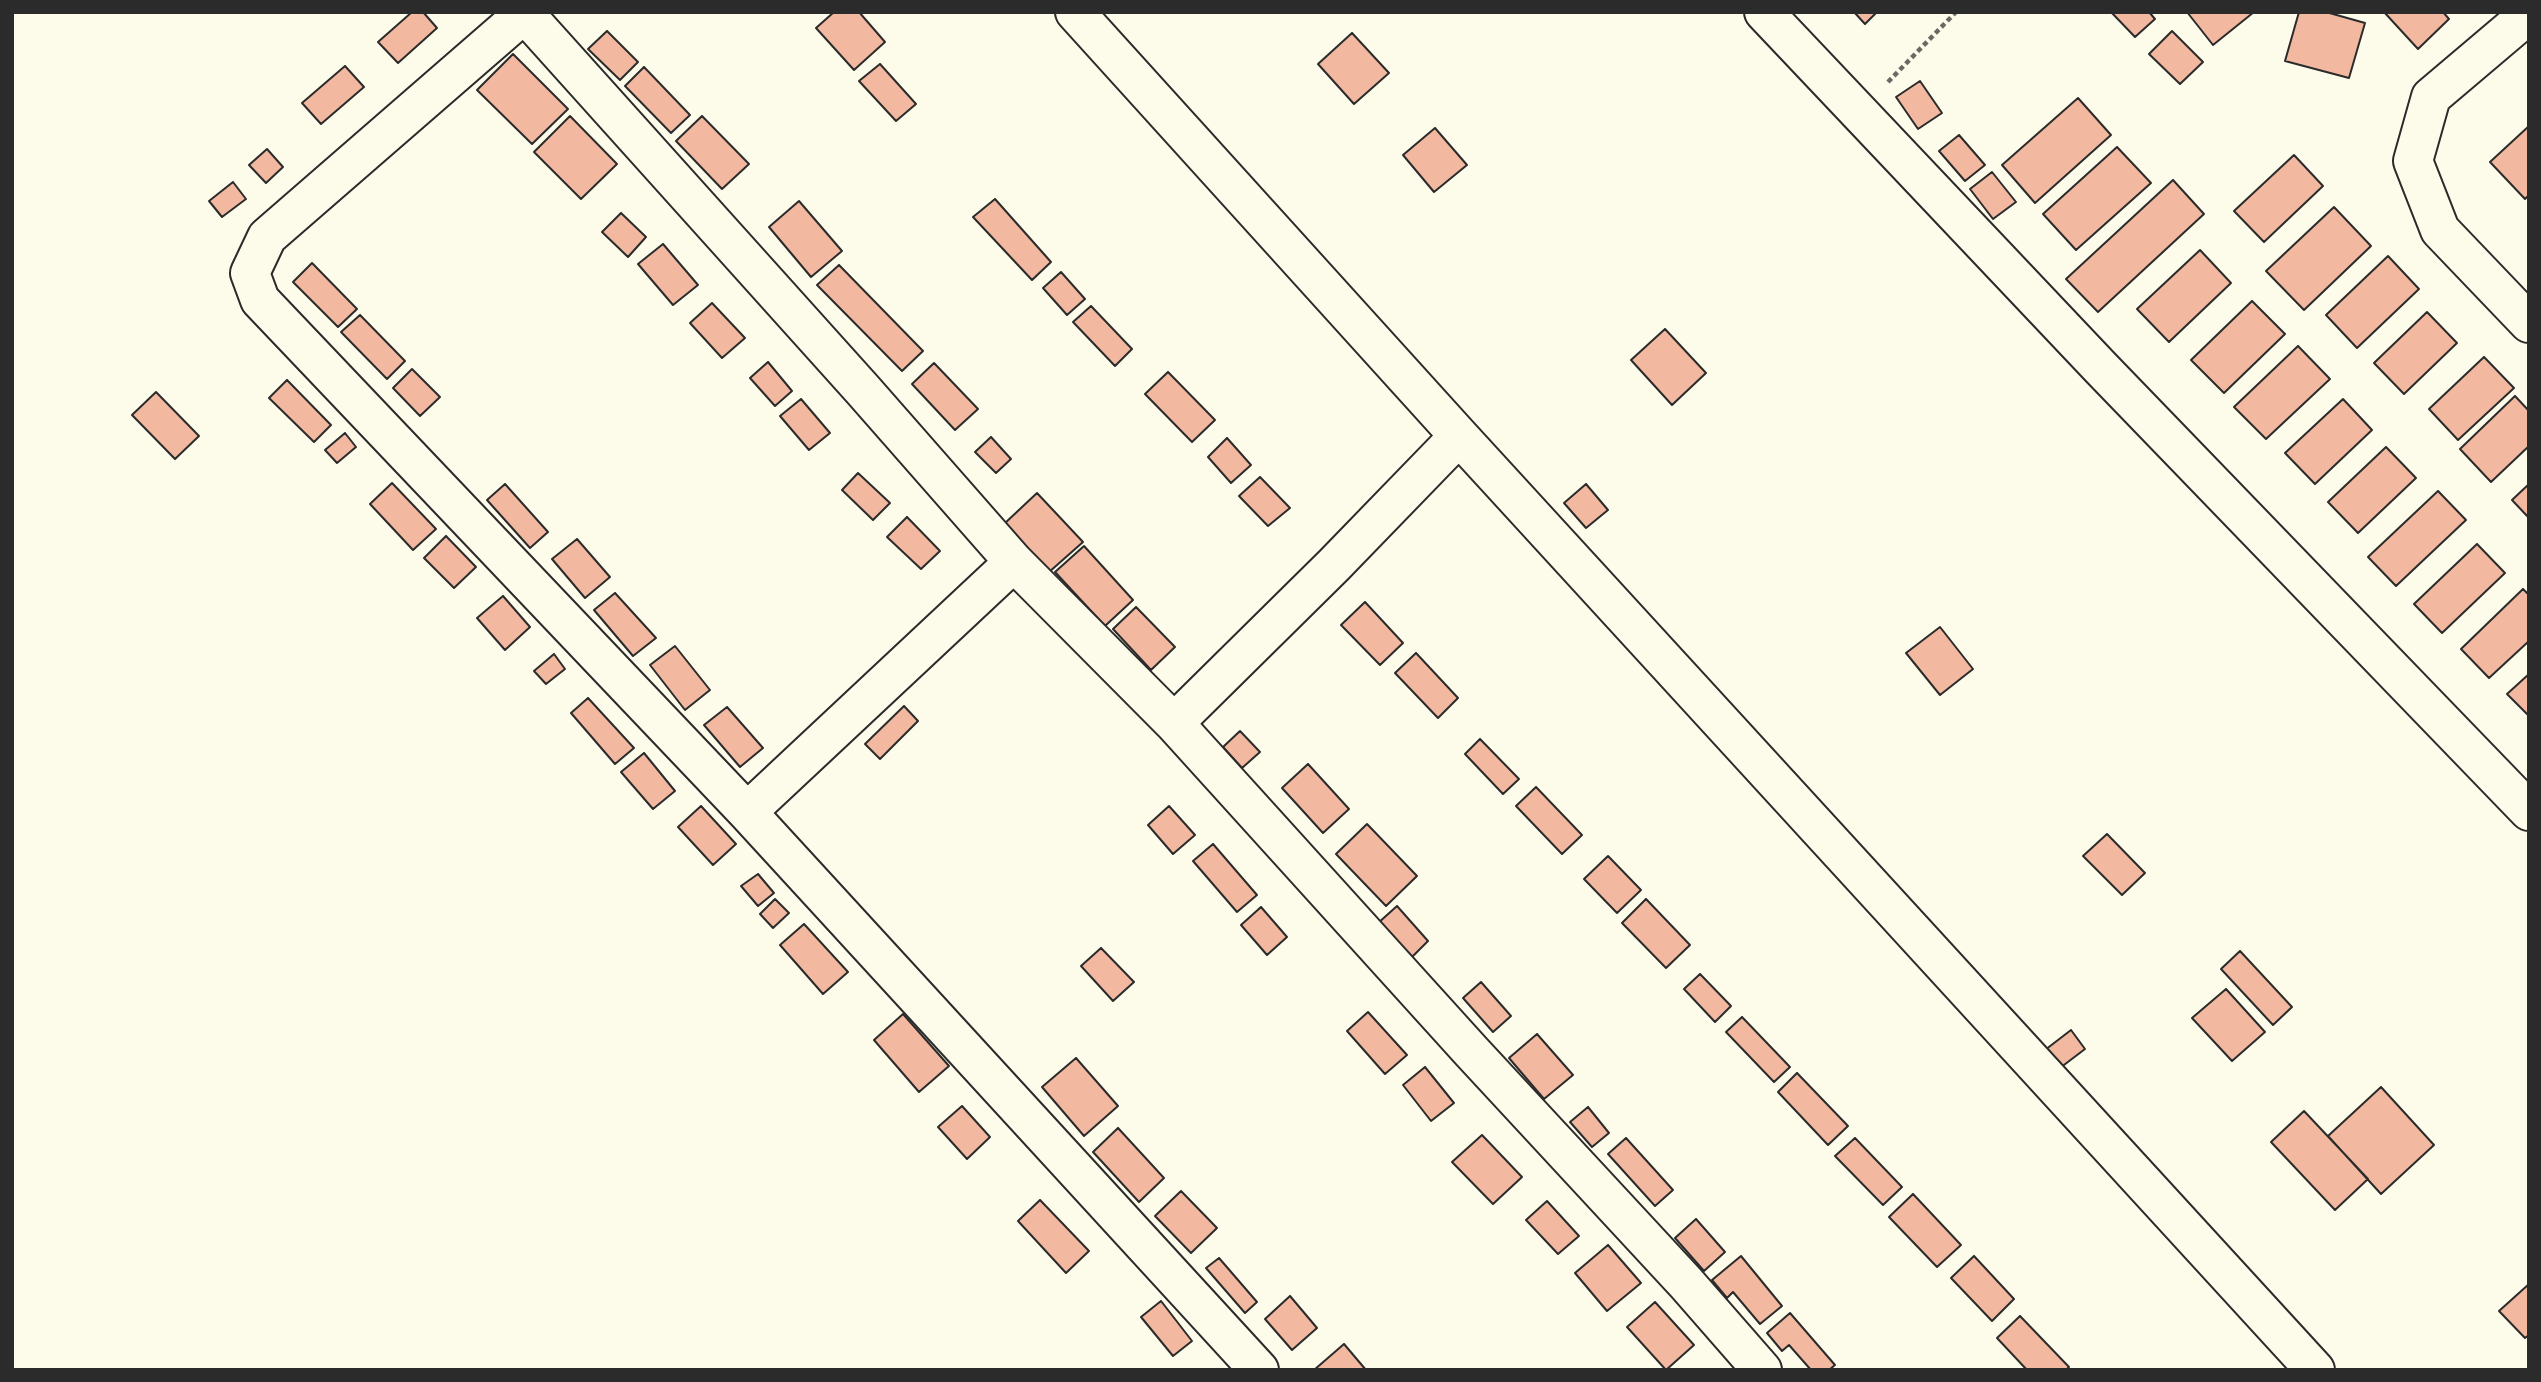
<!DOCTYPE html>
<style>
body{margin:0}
#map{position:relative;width:2541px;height:1382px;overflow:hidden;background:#fdfbea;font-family:"PT Sans Narrow",sans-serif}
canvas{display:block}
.frame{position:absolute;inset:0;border:14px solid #2b2b2b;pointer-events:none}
</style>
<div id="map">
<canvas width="2541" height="1382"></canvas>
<div class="frame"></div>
</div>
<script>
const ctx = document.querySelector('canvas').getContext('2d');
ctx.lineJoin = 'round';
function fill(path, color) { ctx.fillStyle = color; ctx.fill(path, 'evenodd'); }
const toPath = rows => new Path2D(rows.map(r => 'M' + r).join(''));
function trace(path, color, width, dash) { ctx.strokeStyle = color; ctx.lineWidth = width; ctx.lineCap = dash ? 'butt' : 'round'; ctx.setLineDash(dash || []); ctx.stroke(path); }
const building = toPath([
 [412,12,423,12,437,28,398,63,378,42,412,12],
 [834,12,859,12,885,42,854,70,816,28,834,12],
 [1854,12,1877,12,1865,24,1854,12],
 [2111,12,2149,12,2155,19,2135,37,2111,12],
 [2187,12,2254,12,2213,45,2187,12],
 [2299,12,2326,12,2365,23,2349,78,2285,61,2299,12],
 [2384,12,2443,12,2449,19,2418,49,2384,12],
 [607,31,638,62,620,80,588,49,607,31],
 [2172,31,2203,62,2180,84,2149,54,2172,31],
 [1352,33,1389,73,1354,104,1318,64,1352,33],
 [513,54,568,109,532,144,477,90,513,54],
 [880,64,916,104,896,121,859,81,880,64],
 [345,66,364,87,321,124,302,103,345,66],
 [644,67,690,115,671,133,625,86,644,67],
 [1920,81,1942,113,1918,129,1896,97,1920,81],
 [2078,98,2111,135,2035,203,2002,165,2078,98],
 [570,116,617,164,581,199,534,152,570,116],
 [702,116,749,164,722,189,676,141,702,116],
 [2529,126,2529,195,2525,199,2490,162,2529,126],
 [1435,128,1467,165,1434,192,1403,155,1435,128],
 [1959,135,1985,165,1965,181,1939,151,1959,135],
 [2117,147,2151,183,2076,250,2043,214,2117,147],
 [267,149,283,167,266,183,249,165,267,149],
 [2294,155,2323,186,2264,242,2234,211,2294,155],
 [1992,172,2016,202,1993,219,1970,189,1992,172],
 [2173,180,2204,214,2098,312,2066,279,2173,180],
 [233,182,246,199,222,217,209,201,233,182],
 [995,199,1051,262,1032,280,973,217,995,199],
 [799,201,842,251,811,277,769,227,799,201],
 [2334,207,2371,246,2304,310,2266,271,2334,207],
 [621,213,646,237,628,257,602,232,621,213],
 [663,244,698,285,673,305,638,264,663,244],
 [2200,250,2231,283,2169,342,2137,309,2200,250],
 [2388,256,2419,289,2357,348,2326,315,2388,256],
 [312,263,357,309,338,327,293,282,312,263],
 [839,265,923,351,902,371,817,285,839,265],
 [1061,272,1085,299,1067,315,1043,288,1061,272],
 [2252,301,2285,334,2224,393,2191,360,2252,301],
 [712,303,745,338,722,358,690,323,712,303],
 [1091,306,1132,349,1115,366,1073,322,1091,306],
 [2427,312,2457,343,2404,394,2374,363,2427,312],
 [360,315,405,361,387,379,341,332,360,315],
 [1665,329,1706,373,1672,405,1631,360,1665,329],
 [2298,346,2330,379,2266,439,2234,407,2298,346],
 [2484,357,2514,388,2458,440,2429,409,2484,357],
 [768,362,792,391,775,406,750,378,768,362],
 [934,363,978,409,955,430,912,384,934,363],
 [412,369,440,397,420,416,393,388,412,369],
 [1168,372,1215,420,1192,442,1145,394,1168,372],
 [287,380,331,425,314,442,269,398,287,380],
 [156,392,199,436,175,459,132,415,156,392],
 [2515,396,2529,411,2529,446,2491,482,2460,449,2515,396],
 [801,399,830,433,809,450,780,416,801,399],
 [2343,399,2372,430,2315,484,2285,453,2343,399],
 [345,433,356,447,337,463,325,450,345,433],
 [991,437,1011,459,996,473,975,452,991,437],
 [1227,438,1251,465,1231,483,1208,457,1227,438],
 [2386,447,2416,478,2358,533,2328,502,2386,447],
 [858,473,890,503,873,520,842,490,858,473],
 [1260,477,1290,508,1268,526,1239,496,1260,477],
 [392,483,436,529,413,550,370,504,392,483],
 [505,484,548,532,530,548,487,500,505,484],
 [1586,484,1608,510,1586,528,1564,503,1586,484],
 [2529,484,2529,518,2512,500,2529,484],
 [2438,491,2466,520,2396,586,2368,557,2438,491],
 [1037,493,1083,542,1048,573,1004,524,1037,493],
 [907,517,940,551,921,569,887,537,907,517],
 [446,536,476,567,454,588,424,558,446,536],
 [577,539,610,577,585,598,552,559,577,539],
 [2477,544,2505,573,2442,633,2414,604,2477,544],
 [1084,546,1133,600,1105,626,1055,572,1084,546],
 [2523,589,2529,595,2529,641,2489,678,2461,649,2523,589],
 [615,593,656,638,633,656,594,610,615,593],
 [503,596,530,627,505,650,477,618,503,596],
 [1365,602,1403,643,1380,665,1341,625,1365,602],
 [1136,607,1175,647,1151,670,1113,629,1136,607],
 [1940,627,1973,669,1940,695,1906,653,1940,627],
 [675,646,710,690,685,710,650,665,675,646],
 [1416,653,1458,698,1438,718,1395,673,1416,653],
 [554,654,565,669,546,684,534,671,554,654],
 [2529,674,2529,716,2507,694,2529,674],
 [588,698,634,748,615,764,571,713,588,698],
 [904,706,918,721,880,759,865,744,904,706],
 [727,707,763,748,740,767,704,725,727,707],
 [1240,731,1260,752,1242,768,1223,747,1240,731],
 [1480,739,1519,779,1503,794,1465,754,1480,739],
 [644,753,675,791,653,809,621,772,644,753],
 [1308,764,1349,809,1323,833,1282,788,1308,764],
 [1536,787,1582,835,1562,854,1516,806,1536,787],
 [701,806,736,844,713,865,678,827,701,806],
 [1169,806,1195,835,1173,854,1148,825,1169,806],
 [1367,824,1417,876,1386,906,1336,854,1367,824],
 [2107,834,2145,873,2122,895,2083,856,2107,834],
 [1213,844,1257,895,1237,912,1193,861,1213,844],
 [1608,856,1641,890,1617,913,1584,879,1608,856],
 [758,874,774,893,758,906,741,886,758,874],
 [775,899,789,913,773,928,760,914,775,899],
 [1646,899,1690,945,1666,968,1622,923,1646,899],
 [1397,906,1428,941,1410,959,1377,924,1397,906],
 [1261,907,1287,937,1267,955,1241,925,1261,907],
 [804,924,848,972,823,994,780,945,804,924],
 [1101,948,1134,982,1113,1001,1081,966,1101,948],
 [2240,951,2292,1007,2273,1025,2221,969,2240,951],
 [1700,974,1731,1006,1715,1022,1684,989,1700,974],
 [1481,982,1511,1016,1493,1032,1463,998,1481,982],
 [2226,989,2265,1032,2232,1061,2192,1018,2226,989],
 [1368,1012,1407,1055,1385,1074,1347,1031,1368,1012],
 [903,1014,949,1066,919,1092,874,1040,903,1014],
 [1742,1017,1790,1067,1774,1082,1726,1032,1742,1017],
 [2071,1030,2085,1049,2060,1068,2045,1050,2071,1030],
 [1537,1034,1573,1075,1544,1099,1509,1058,1537,1034],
 [1076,1058,1118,1106,1084,1136,1042,1087,1076,1058],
 [1425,1067,1454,1103,1431,1121,1403,1085,1425,1067],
 [1797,1073,1848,1126,1828,1145,1778,1092,1797,1073],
 [2381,1087,2434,1145,2381,1194,2328,1136,2381,1087],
 [962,1106,990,1137,967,1159,938,1127,962,1106],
 [1588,1107,1609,1133,1592,1147,1570,1122,1588,1107],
 [2304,1111,2368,1179,2335,1210,2271,1142,2304,1111],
 [1118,1128,1164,1178,1139,1202,1093,1152,1118,1128],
 [1482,1135,1522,1177,1493,1204,1452,1162,1482,1135],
 [1626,1138,1673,1190,1655,1206,1608,1154,1626,1138],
 [1855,1138,1902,1187,1883,1205,1835,1156,1855,1138],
 [1181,1191,1217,1228,1191,1253,1155,1216,1181,1191],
 [1913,1194,1961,1245,1937,1267,1889,1217,1913,1194],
 [1040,1200,1089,1251,1066,1273,1018,1221,1040,1200],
 [1547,1201,1579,1236,1558,1254,1526,1220,1547,1201],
 [1696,1219,1725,1252,1704,1271,1675,1238,1696,1219],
 [1608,1245,1641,1283,1607,1311,1575,1273,1608,1245],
 [1741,1256,1782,1306,1760,1324,1733,1292,1727,1298,1712,1280,1741,1256],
 [1974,1256,2014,1299,1992,1321,1951,1278,1974,1256],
 [1219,1258,1257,1302,1245,1313,1206,1268,1219,1258],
 [2529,1284,2529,1335,2525,1338,2499,1311,2529,1284],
 [1290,1296,1317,1328,1292,1350,1265,1319,1290,1296],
 [1161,1301,1192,1341,1173,1356,1141,1317,1161,1301],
 [1655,1302,1694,1345,1666,1370,1627,1327,1655,1302],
 [1790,1313,1835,1365,1829,1370,1811,1370,1789,1345,1782,1351,1767,1333,1790,1313],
 [2020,1316,2069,1367,2066,1370,2027,1370,1997,1338,2020,1316],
 [1344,1344,1366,1370,1314,1370,1344,1344]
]);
const path = toPath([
 [1888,82,1956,12]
]);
const minor = toPath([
 [526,12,267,237,250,273,260,300,747,812,1259,1370],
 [1075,12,1459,436,2315,1370],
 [1764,12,2101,368,2529,811],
 [525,14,863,390,1014,562,1174,723,1471,1051,1686,1283,1762,1370],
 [2529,14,2431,97,2413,161,2440,230,2529,323],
 [1174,723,1334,565,1459,436],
 [747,812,1014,562]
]);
fill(building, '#f2b8a0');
trace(building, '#2b2b2b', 2);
trace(minor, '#2b2b2b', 42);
trace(path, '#6a6964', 4.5, [5, 3.5]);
trace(minor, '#fdfbea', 38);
</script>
